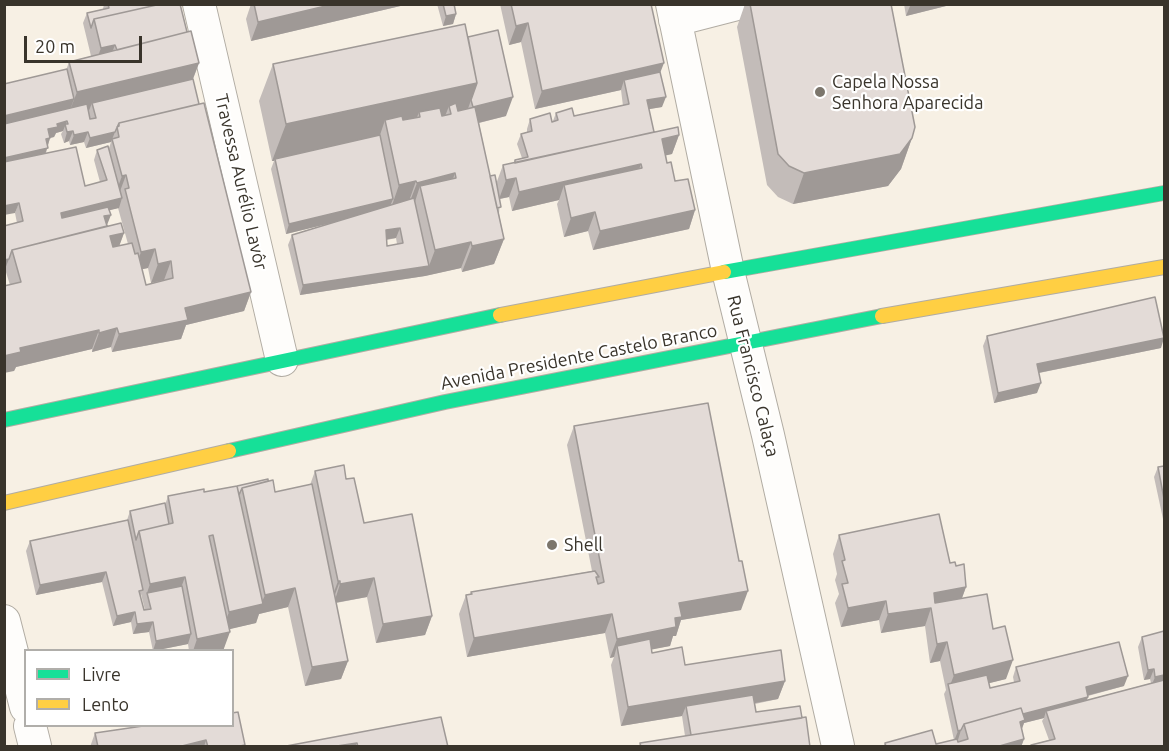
<!DOCTYPE html>
<meta charset="utf-8">
<style>
body{margin:0}
#map{position:relative;width:1169px;height:751px;overflow:hidden;background:#f7f0e4;font-family:Ubuntu,sans-serif}
canvas{display:block}
.frame{position:absolute;inset:0;border:6px solid #39342b;pointer-events:none}
.legend{position:absolute;left:24px;top:649px;width:210px;height:78px;box-sizing:border-box;background:#fff;border:2px solid #b0aeaa;margin:0;padding:8px 10px;list-style:none;font-size:18px;color:#39342b}
.legend li{display:flex;align-items:center;gap:12px;height:30px}
.legend b{width:30px;border:2px solid #b0aeaa}
.scale{position:absolute;left:24px;top:36px;width:118px;height:27px;box-sizing:border-box;border:3px solid #39342b;border-top:0;padding-left:8px;font-size:18px;line-height:21px;white-space:nowrap;color:#39342b;-webkit-text-stroke:4px #fff;paint-order:stroke}
</style>
<div id="map">
<canvas width="1169" height="751"></canvas>
<div class="frame"></div>
<ul class="legend">
<li><b style="height:8px;background:#16e098"></b>Livre</li>
<li><b style="height:8px;background:#ffcf43"></b>Lento</li>
</ul>
<div class="scale">20 m</div>
</div>
<script>
const ctx = document.querySelector('canvas').getContext('2d');
ctx.lineJoin = 'round';
const toPath = rows => new Path2D(rows.map(r => 'M' + r).join(''));
function trace(path, color, width, dash) { ctx.strokeStyle = color; ctx.lineWidth = width; ctx.lineCap = dash ? 'butt' : 'round'; ctx.setLineDash(dash || []); ctx.stroke(path); }
function fill(path, color) { ctx.fillStyle = color; ctx.fill(path, 'evenodd'); }
function drawText(font, color, halo, rows, align = 'center') {
  ctx.font = font + ' Ubuntu,sans-serif'; ctx.lineWidth = 4.5; ctx.setLineDash([]); ctx.textBaseline = 'middle'; ctx.strokeStyle = halo; ctx.fillStyle = color; for (const [text, x, y, turn = 0] of rows) {
    ctx.save(); ctx.translate(x, y); ctx.rotate((+turn || 0) * Math.PI / 180); ctx.textAlign = isNaN(turn) ? turn : align; if (halo) ctx.strokeText(text, 0, 0); ctx.fillText(text, 0, 0); ctx.restore();
  }
}
const street = toPath([
 [199,4,282,360],
 [672,4,728,271,768,435,838,746],
 [675,20,737,4],
 [4,621,26,707],
 [30,726,35,746]
]);
const fast = toPath([
 [724,272,1164,193],
 [4,420,500,315],
 [229,451,445,402,882,316]
]);
const slow = toPath([
 [500,315,724,272],
 [882,316,1164,267],
 [4,503,229,451]
]);
const wall = toPath([
 [104,4,180,4,187,32,199,63,193,79,199,104,251,292,244,311,186,325,181,339,112,352,111,347,92,352,92,349,16,367,14,371,10,285,5,269,17,223,15,213,69,62,91,56,83,23,87,13,103,9],
 [63,131,61,134,64,143,69,141,70,145,84,142,86,148,111,142,109,148,97,150,94,160,100,182,85,186,46,153,50,138,54,137,56,133],
 [118,208,128,244,119,246,124,233,107,225,109,210],
 [148,268,151,283,164,281,146,285,142,269],
 [251,4,409,4,251,41,246,19],
 [437,4,454,4,456,14,453,24,443,26],
 [500,4,651,4,660,73,662,107,649,109,654,132,679,135,672,154,666,155,667,163,675,181,695,210,689,229,593,250,588,231,564,237,557,204,559,200,512,211,509,197,500,199,499,214,504,239,494,264,462,272,461,268,425,276,300,295,288,245,292,235,331,223,286,234,271,169,274,161,272,161,259,101,273,64,468,37,506,116,479,123,490,176,496,184,503,165,513,163,515,160,522,158,517,144,521,134,527,132,527,129,530,119,552,122,553,121,556,113,574,116,623,106,621,90,535,109,521,42,509,45],
 [396,238,397,244,387,246,387,240],
 [745,4,891,4,912,138,901,169,888,186,793,204,778,197,767,185,737,27],
 [904,4,947,4,946,6,906,16],
 [987,336,1161,348,1039,373,1037,393,994,403,983,346],
 [574,426,741,610,681,620,676,636,673,636,670,646,652,649,652,653,685,665,785,681,778,699,755,704,756,712,802,718,810,747,639,747,640,743,685,736,682,716,621,726,611,665,614,657,610,658,605,633,467,657,459,614,466,595,470,594,471,592,592,571,567,445],
 [1164,466,1164,518,1163,519,1154,477,1158,467],
 [315,471,346,479,364,523,432,616,425,635,376,643,367,597,336,603,348,661,341,679,305,686,288,607,259,614,256,623,229,629,223,651,189,651,188,644,153,651,149,632,133,634,131,622,113,626,102,582,36,595,26,551,30,541,127,520,130,511,165,505,168,496,204,492,268,481,275,492,310,485],
 [141,594,145,610,144,610,140,596],
 [839,535,950,563,956,566,966,587,962,598,993,629,1006,679,989,683,990,688,1014,682,1013,677,1016,667,1124,686,1088,696,1087,700,1151,683,1150,679,1144,680,1138,647,1142,637,1164,631,1164,747,1030,747,1031,745,1049,740,1042,721,1044,718,1024,723,1022,729,1024,739,1021,747,883,747,885,743,936,744,954,740,944,694,946,690,940,661,930,663,925,626,881,633,879,620,841,627,835,603,839,594,835,580,837,574,833,554],
 [143,726,245,745,244,747,90,747,95,733]
]);
const shadedWall = toPath([
 [334,4,409,4,251,41,258,22],
 [915,4,947,4,946,6,906,16,910,6],
 [456,14,453,24,443,26,446,16],
 [528,23,521,42,509,45,516,26],
 [115,45,108,63,94,67,101,48],
 [199,63,189,89,92,103,88,113,67,118,77,92],
 [664,63,657,81,624,80,621,90,535,109,542,91],
 [477,83,464,120,451,114,449,106,442,124,420,117,419,112,412,131,385,120,379,138,275,159,274,161,272,161,286,124],
 [513,97,506,116,466,126,473,107],
 [666,97,662,107,644,110,647,100],
 [74,99,67,118,4,133,4,116],
 [67,121,63,131,56,133,54,137,45,139,48,129,57,124],
 [73,131,69,141,64,143,67,132],
 [88,132,84,142,70,145,74,135],
 [115,132,111,142,86,148,90,138],
 [679,135,672,154,655,158,662,139],
 [50,138,44,158,4,168,4,158],
 [912,138,901,169,888,186,793,204,804,173],
 [641,164,634,183,564,185,559,200,512,211,519,192],
 [455,173,446,199,420,186,413,208,407,209,417,183],
 [126,175,119,194,115,195,122,176],
 [516,178,509,197,499,199,506,180],
 [416,181,407,207,390,211,399,185],
 [122,198,119,208,57,223,61,213],
 [393,199,389,209,286,234,289,224],
 [19,203,15,213,4,215,4,206],
 [695,210,689,229,593,250,600,231],
 [595,212,588,231,564,237,571,218],
 [111,215,107,225,104,216],
 [400,228,396,238,382,240,386,230],
 [124,233,117,252,103,255,110,236],
 [504,239,494,264,462,272,472,246],
 [471,242,461,268,425,276,300,295,303,285,429,266,435,250],
 [155,249,148,268,134,271,141,252],
 [9,259,5,269,4,269,4,260],
 [171,261,164,280,151,283,158,264],
 [251,292,244,311,186,325,181,339,112,352,119,334,185,308],
 [117,328,111,347,92,352,99,333],
 [99,330,92,349,16,367,14,371,4,373,4,356,20,348],
 [1164,338,1161,348,1033,374,1037,364],
 [1041,383,1037,393,994,403,998,393],
 [106,572,102,582,36,595,40,585],
 [185,577,178,596,147,593,150,584],
 [374,578,367,597,334,603,340,584],
 [338,581,340,581,333,600,331,600],
 [966,587,959,606,931,608,925,626,881,633,888,614,934,593],
 [295,588,288,607,259,614,256,623,222,631,229,612,261,604,265,595],
 [748,591,741,610,681,620,676,636,673,636,670,646,619,656,617,646,614,657,610,658,617,639,679,603],
 [886,601,879,620,841,627,848,608],
 [135,612,131,622,113,626,117,616],
 [612,614,605,633,467,657,474,638],
 [432,616,425,635,376,643,383,624],
 [153,622,149,632,133,634,137,624],
 [230,632,223,651,193,651,197,639],
 [191,634,188,644,153,651,156,641],
 [947,642,940,661,930,663,937,644],
 [1013,660,1006,679,950,693,949,688,954,675],
 [348,661,341,679,305,686,312,667],
 [1154,669,1150,679,1144,680,1148,670],
 [1164,675,1164,683,1151,687,1155,677],
 [1128,676,1124,686,1082,697,1086,687],
 [785,681,778,699,687,715,686,706,682,716,621,726,628,707],
 [1088,697,1084,707,1046,711,1044,718,1024,723,1018,739,965,729],
 [961,730,958,740,954,741,958,731],
 [1024,739,1021,747,996,747],
 [206,740,204,747,178,747],
 [357,743,356,747,337,747,337,746]
]);
const building = toPath([
 [108,4,161,4,94,19,91,28,87,13,109,8,108,4],
 [161,4,180,4,187,32,117,50,115,45,101,48,94,19,161,4],
 [254,4,334,4,258,22,254,4],
 [443,4,454,4,456,14,446,16,443,4],
 [511,4,651,4,664,63,542,91,528,23,516,26,511,4],
 [750,4,891,4,915,127,912,138,900,154,804,173,789,166,778,154,750,4],
 [465,24,477,83,286,124,273,64,465,24],
 [498,30,513,97,473,107,471,100,477,83,468,37,498,30],
 [191,31,199,63,77,92,69,62,191,31],
 [67,69,74,99,4,116,4,84,67,69],
 [660,72,666,97,647,100,654,132,515,163,515,160,528,157,521,134,532,131,530,119,550,113,552,122,558,120,556,113,572,108,574,116,629,104,624,80,660,72],
 [193,79,199,104,119,123,115,132,90,138,88,132,74,135,73,131,67,132,65,124,68,124,67,121,57,124,58,127,48,129,50,138,46,139,48,148,4,158,4,124,87,104,90,119,96,118,92,103,193,79],
 [204,103,251,292,185,308,188,320,119,334,117,328,99,333,99,330,20,348,21,352,4,356,4,286,21,282,12,250,121,223,124,233,110,236,113,247,132,243,135,254,138,253,146,285,173,278,171,261,158,264,155,249,141,252,125,189,129,188,126,175,122,176,112,139,119,137,117,127,119,126,119,123,204,103],
 [456,103,458,111,475,107,504,239,472,246,471,242,435,250,420,186,456,178,455,173,417,183,416,181,399,185,385,120,402,116,403,120,420,117,419,112,440,108,442,116,451,114,449,106,456,103],
 [678,127,679,135,662,139,667,163,671,162,675,181,688,179,695,210,600,231,595,212,571,218,564,185,642,168,641,164,519,192,516,178,506,180,503,165,678,127],
 [380,135,393,199,289,224,275,159,380,135],
 [108,146,122,198,61,213,62,218,108,207,111,215,104,216,107,226,12,250,9,259,4,260,4,226,23,221,19,203,4,206,4,162,76,147,85,186,107,180,97,150,108,146],
 [495,175,501,207,497,208,490,176,495,175],
 [414,198,429,266,303,285,292,235,414,198],
 [400,228,403,243,387,246,386,230,400,228],
 [1155,297,1164,338,1037,364,1041,383,998,393,987,336,1155,297],
 [708,403,739,561,742,561,748,591,679,603,682,617,675,618,676,627,617,639,612,614,474,638,466,595,472,594,471,592,595,571,599,577,596,577,598,584,604,582,574,426,708,403],
 [344,465,346,479,354,478,364,523,412,514,432,616,383,624,374,578,340,584,340,581,338,581,315,471,344,465],
 [1164,466,1164,499,1158,467,1164,466],
 [268,479,268,481,242,488,239,495,237,486,268,479],
 [273,480,275,492,312,484,348,661,312,667,295,588,265,595,242,488,273,480],
 [237,486,263,604,229,612,213,535,209,536,230,632,197,639,185,577,150,584,139,531,173,523,168,496,204,489,204,492,237,486],
 [165,503,169,524,139,531,136,540,130,511,165,503],
 [939,514,950,563,955,562,956,566,964,564,966,587,934,593,935,603,987,594,993,629,1005,626,1013,660,954,675,947,642,937,644,931,608,888,614,886,601,848,608,842,584,848,583,842,561,845,560,839,535,939,514],
 [128,520,143,590,139,591,144,610,151,609,147,593,182,586,191,634,156,641,153,622,137,624,135,612,117,616,106,572,40,585,30,541,128,520],
 [1164,631,1164,675,1155,677,1154,669,1148,670,1142,637,1164,631],
 [650,639,652,653,682,647,685,665,781,650,785,681,628,707,617,646,650,639],
 [1119,642,1128,676,1086,687,1088,697,1023,714,1021,708,964,724,961,730,958,731,948,684,987,675,990,688,1020,681,1016,667,1119,642],
 [1164,680,1164,747,1031,747,1031,745,1055,739,1046,711,1164,680],
 [753,695,756,712,800,706,802,718,691,735,686,706,753,695],
 [1021,708,1025,720,1020,722,1024,739,996,747,886,747,885,743,932,730,936,744,957,739,958,742,968,739,964,724,1021,708],
 [238,712,245,745,235,747,208,747,206,740,178,747,98,747,95,733,143,726,232,726,232,713,238,712],
 [441,717,448,747,358,747,357,743,337,746,337,747,281,747,441,717],
 [806,717,810,747,641,747,640,743,806,717]
]);
const markers = [
 [820,92,6,"#7c766c"],
 [552,545,6,"#7c766c"]
];
const poiNames = [
 ["Capela Nossa",832,82],
 ["Senhora Aparecida",832,103],
 ["Shell",564,545]
];
const streetNames = [
 ["Travessa Aurélio Lavôr",241,182,77],
 ["Avenida Presidente Castelo Branco",579,357,-11],
 ["Rua Francisco Calaça",753,376,76]
];
trace(street, '#b1aca3', 34);
trace(fast, '#b1aca3', 16);
trace(slow, '#b1aca3', 16);
trace(street, '#fefdfb', 32);
trace(fast, '#16e098', 14);
trace(slow, '#ffcf43', 14);
fill(wall, '#c3bcb9');
fill(shadedWall, '#9f9996');
fill(building, '#e3dbd7');
trace(building, '#9f9996', 1.5);
for (const [x, y, r, color] of markers) { const dot = new Path2D(); dot.arc(x, y, r, 0, 2 * Math.PI); ctx.fillStyle = color; ctx.fill(dot); trace(dot, '#fff', 2); }
drawText('18px', '#39342b', '#fff', poiNames, 'left');
drawText('18px', '#39342b', '#fff', streetNames);
</script>
